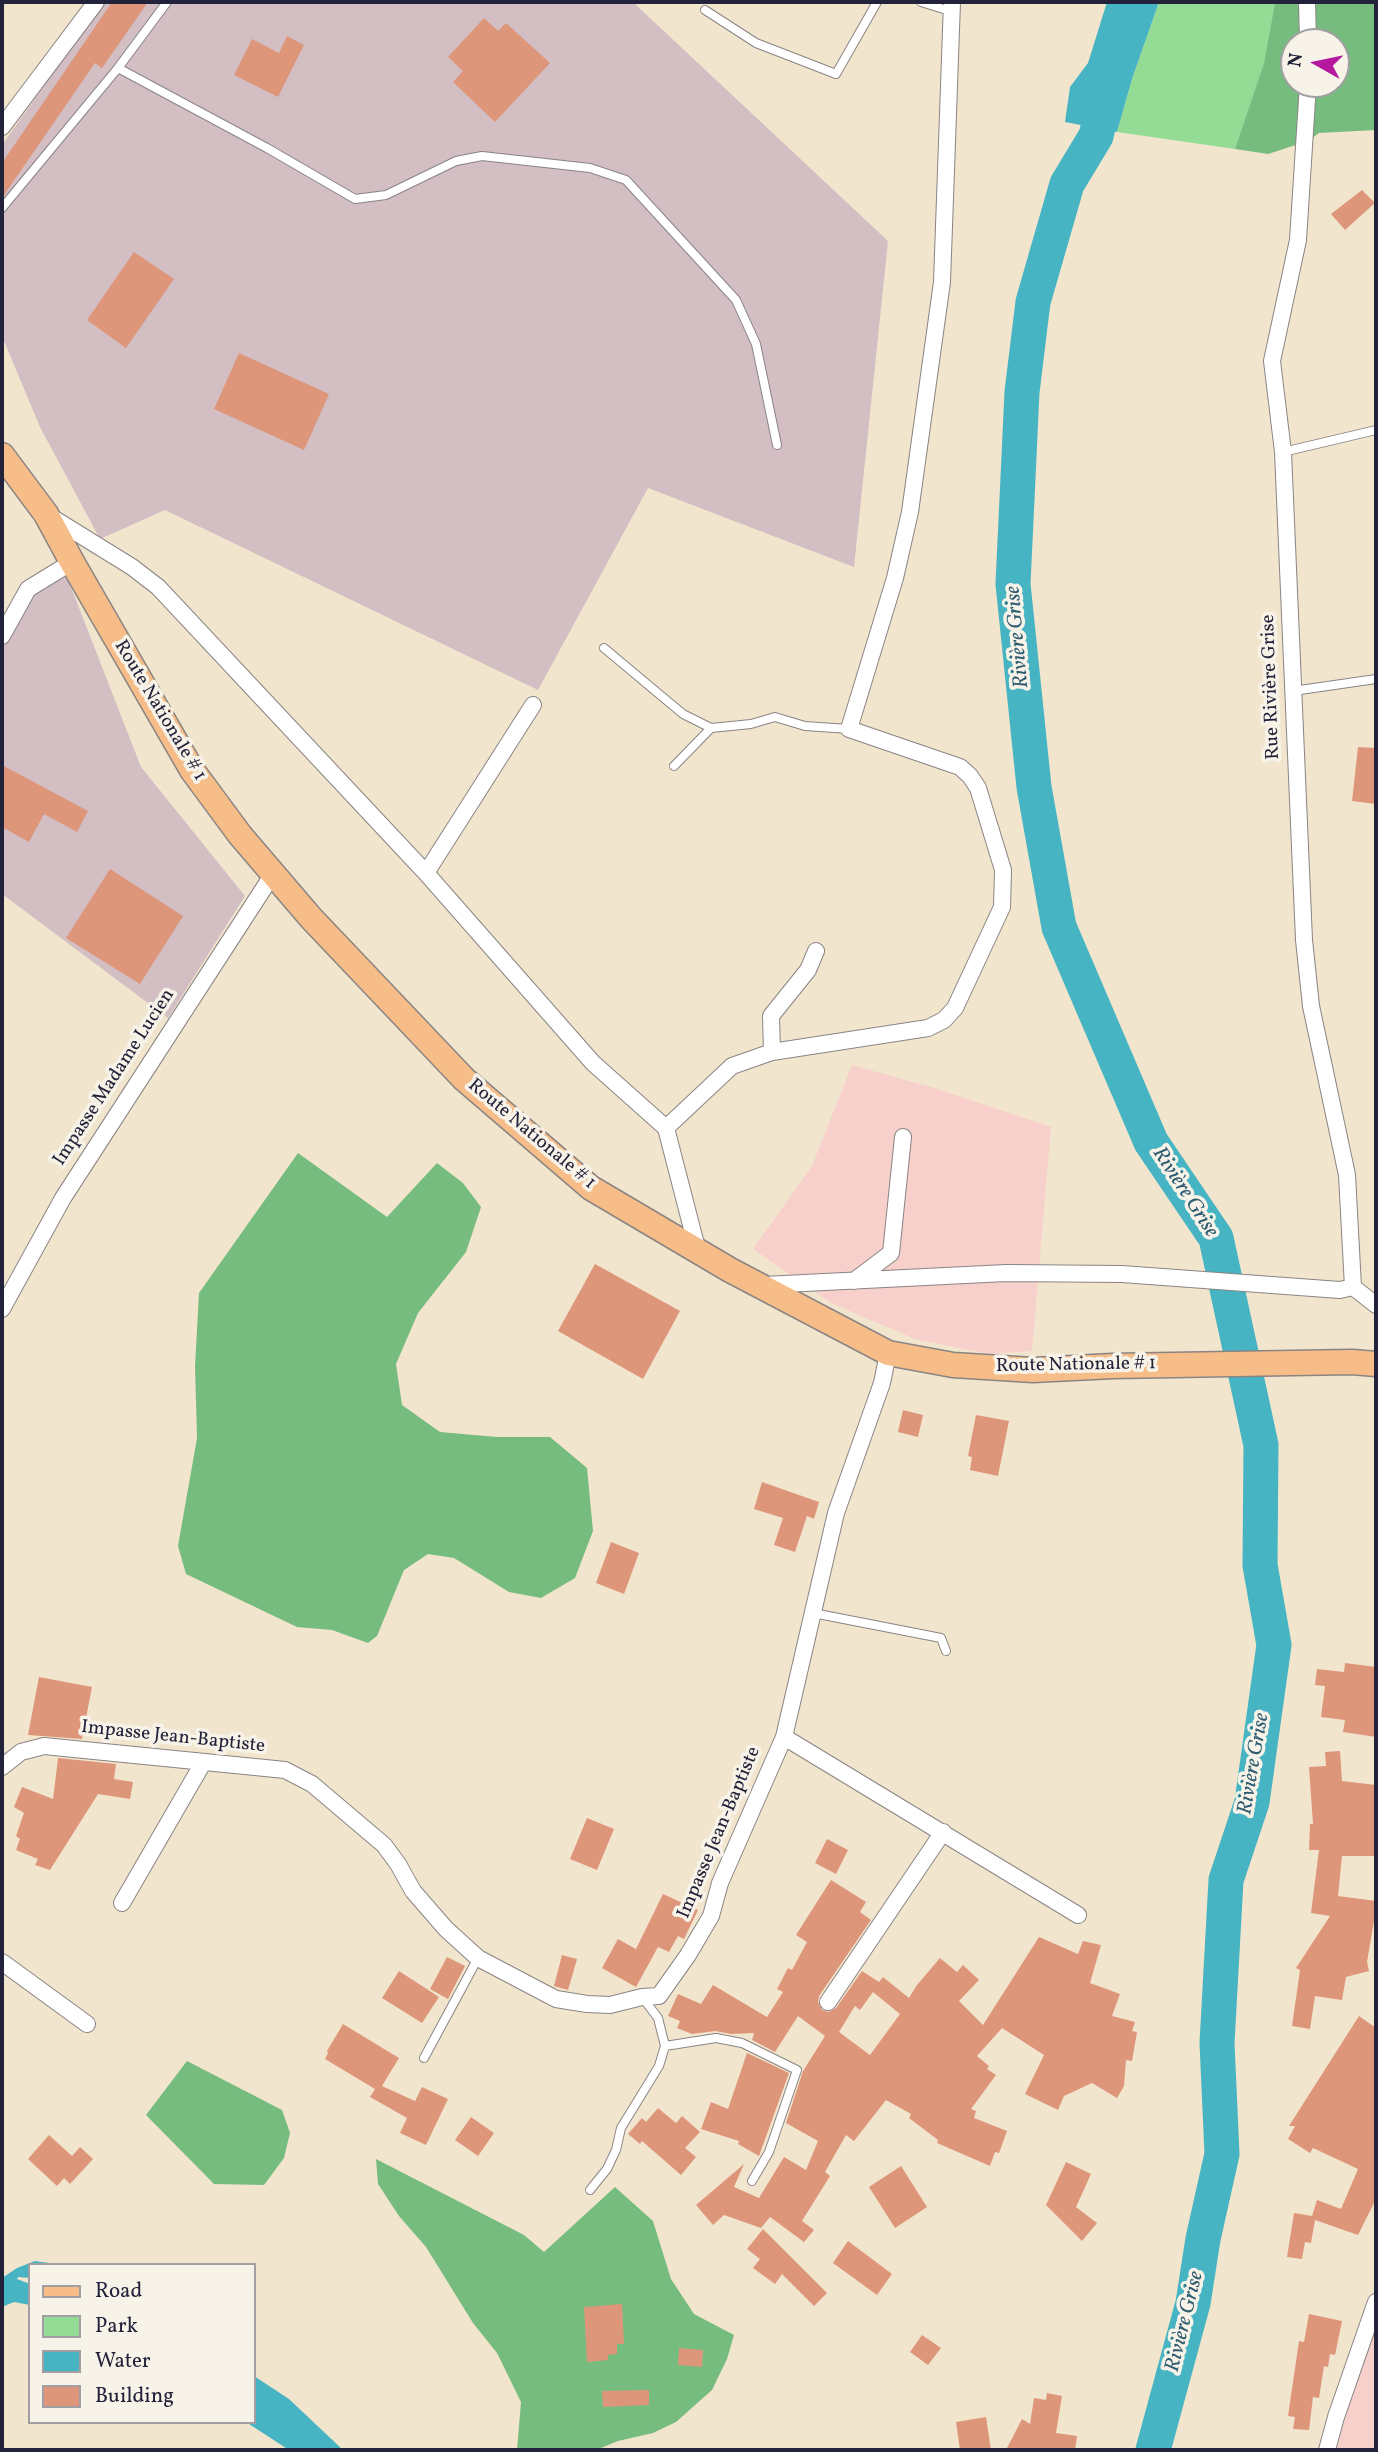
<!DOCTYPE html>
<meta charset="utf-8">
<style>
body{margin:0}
#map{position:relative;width:1378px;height:2452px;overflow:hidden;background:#f2e5cd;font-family:Vollkorn,serif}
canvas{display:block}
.frame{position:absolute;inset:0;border:4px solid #22223b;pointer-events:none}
.legend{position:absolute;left:28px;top:2263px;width:228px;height:161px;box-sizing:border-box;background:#f7f3e8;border:2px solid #a29fa3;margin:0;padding:9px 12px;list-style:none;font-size:21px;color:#22223b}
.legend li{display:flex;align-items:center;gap:14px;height:35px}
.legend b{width:35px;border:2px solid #a29fa3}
.north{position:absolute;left:1280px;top:28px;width:70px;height:70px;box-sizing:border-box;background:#f7f3e8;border:2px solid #a29fa3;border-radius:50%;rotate:279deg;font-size:19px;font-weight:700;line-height:28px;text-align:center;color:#22223b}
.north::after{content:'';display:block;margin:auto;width:24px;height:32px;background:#b5179e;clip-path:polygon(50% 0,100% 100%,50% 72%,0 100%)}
</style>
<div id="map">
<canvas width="1378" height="2452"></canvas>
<div class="frame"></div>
<ul class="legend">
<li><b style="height:9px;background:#f7bd88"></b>Road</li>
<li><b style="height:19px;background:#94dc96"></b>Park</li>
<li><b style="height:19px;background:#46b4c2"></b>Water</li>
<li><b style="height:19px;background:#de967b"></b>Building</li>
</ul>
<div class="north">N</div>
</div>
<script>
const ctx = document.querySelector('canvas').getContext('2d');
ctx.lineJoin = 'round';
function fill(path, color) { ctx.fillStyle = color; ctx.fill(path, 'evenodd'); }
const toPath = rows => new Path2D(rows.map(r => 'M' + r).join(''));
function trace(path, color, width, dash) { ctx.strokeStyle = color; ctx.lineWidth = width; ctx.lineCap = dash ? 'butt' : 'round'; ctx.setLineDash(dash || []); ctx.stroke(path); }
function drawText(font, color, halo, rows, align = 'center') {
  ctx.font = font + ' Vollkorn,serif'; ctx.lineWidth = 7; ctx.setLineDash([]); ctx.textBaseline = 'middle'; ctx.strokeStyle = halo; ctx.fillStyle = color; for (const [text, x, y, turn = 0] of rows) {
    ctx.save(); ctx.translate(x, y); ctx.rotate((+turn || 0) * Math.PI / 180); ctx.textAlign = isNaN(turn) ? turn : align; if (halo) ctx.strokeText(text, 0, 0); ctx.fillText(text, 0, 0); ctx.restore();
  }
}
const built = toPath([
 [852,1065,934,1088,1051,1127,1032,1351,989,1354,915,1339,831,1303,753,1249,812,1166],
 [1376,2295,1376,2450,1337,2450]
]);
const industrial = toPath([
 [104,2,637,2,636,5,888,241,854,567,648,488,538,690,165,510,100,539,40,427,2,336,2,145],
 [67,577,141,767,245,896,168,1018,2,894,2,624,19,592]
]);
const green = toPath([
 [1159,2,1275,2,1264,64,1235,149,1117,132,1132,79]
]);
const forest = toPath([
 [1275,2,1376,2,1376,130,1319,133,1308,141,1268,154,1235,149,1264,63],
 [1294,42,1336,42,1336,84,1294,84],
 [298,1153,387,1217,437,1163,463,1183,481,1207,466,1252,418,1313,396,1364,402,1405,440,1432,497,1437,550,1437,587,1468,593,1531,575,1578,541,1598,509,1592,454,1558,428,1554,404,1570,377,1636,368,1643,332,1630,297,1627,186,1574,178,1546,197,1438,195,1366,199,1293],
 [187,2061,282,2110,290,2133,284,2158,264,2185,214,2184,146,2115],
 [376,2159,524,2235,544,2252,615,2187,653,2221,671,2279,694,2314,734,2335,727,2359,712,2390,676,2422,653,2433,618,2441,596,2450,517,2450,521,2402,497,2353,473,2323,426,2247,399,2216,378,2184]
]);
const water = toPath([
 [1107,2,1159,2,1132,79,1117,132,1065,122,1070,87,1088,63],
 [35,2261,63,2265,30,2265,30,2278,18,2277,17,2279,30,2284,30,2305,14,2302,2,2307,2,2278,17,2268],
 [254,2376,289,2399,343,2450,289,2450,246,2422,254,2422]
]);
const river = toPath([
 [1139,2,1119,39,1096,136,1067,184,1033,302,1022,392,1013,584,1034,787,1059,927,1151,1142,1216,1238,1261,1445,1260,1565,1274,1645,1252,1802,1226,1880,1217,2043,1222,2154,1203,2239,1193,2303,1153,2450]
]);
const building = toPath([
 [112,2,148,2,102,68,95,63,2,198,2,163],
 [484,18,498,31,506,23,550,63,495,122,453,82,463,71,448,57],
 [287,36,304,45,278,97,234,75,252,39,279,53],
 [1362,190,1375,203,1345,230,1331,214],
 [134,252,174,279,126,348,87,320],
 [239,353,329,394,304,450,214,409],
 [1358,747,1376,748,1376,804,1352,801],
 [2,765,88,811,77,832,44,814,29,842,2,827],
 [110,869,183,916,140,984,66,938],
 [595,1264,680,1311,643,1379,558,1331],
 [903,1410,923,1415,918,1437,898,1432],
 [976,1415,1009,1421,998,1476,970,1470,972,1457,968,1456],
 [762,1482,819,1502,814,1519,807,1516,795,1552,774,1545,783,1518,754,1509],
 [611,1542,639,1553,624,1594,596,1583],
 [1345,1663,1376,1667,1376,1737,1343,1732,1345,1720,1321,1717,1325,1686,1315,1685,1317,1669,1344,1672],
 [39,1677,92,1687,82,1739,28,1735],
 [1340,1751,1342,1781,1376,1785,1376,1856,1342,1856,1338,1896,1376,1901,1376,1921,1374,1921,1367,1962,1369,1971,1346,1977,1342,2000,1315,1996,1310,2029,1292,2026,1300,1970,1296,1968,1330,1916,1311,1913,1319,1850,1309,1850,1310,1824,1313,1824,1309,1767,1326,1766,1325,1752],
 [58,1758,116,1764,114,1779,133,1782,130,1799,98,1794,50,1870,35,1865,38,1859,16,1850,20,1839,16,1836,24,1813,14,1807,22,1787,53,1799],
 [587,1818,614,1829,597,1870,570,1859],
 [827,1839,848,1850,836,1874,815,1863],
 [831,1880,866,1902,860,1912,871,1920,819,1996,818,2002,822,2010,828,2012,836,2008,862,1971,879,1982,883,1977,909,1998,917,1985,940,1958,957,1972,963,1965,979,1980,959,2001,983,2025,1039,1937,1078,1954,1083,1941,1101,1945,1090,1983,1120,1994,1112,2016,1135,2022,1132,2031,1137,2032,1132,2061,1126,2060,1124,2086,1117,2098,1092,2083,1064,2096,1058,2110,1025,2094,1044,2055,1002,2028,977,2056,989,2066,987,2069,996,2075,971,2109,976,2111,974,2118,1007,2131,999,2153,995,2152,990,2166,937,2143,938,2140,909,2118,911,2114,886,2100,854,2141,846,2135,825,2172,830,2176,802,2221,814,2230,804,2242,770,2217,761,2228,724,2215,713,2225,696,2205,744,2164,734,2187,759,2198,784,2157,806,2170,818,2141,786,2123,803,2071,825,2036,798,2016,775,2052,752,2040,754,2033,731,2034,715,2031,692,2034,677,2028,680,2021,668,2016,678,1994,701,2004,713,1985,767,2017,783,1992,777,1989,788,1968,792,1970,807,1942,796,1935],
 [873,1992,900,2014,870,2055,839,2032,855,2006,860,2010],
 [663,1894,698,1910,684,1939,678,1936,669,1952,658,1947,636,1987,602,1968,618,1939,636,1949],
 [562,1955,577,1959,568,1990,554,1986],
 [447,1957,465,1966,448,1999,430,1989],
 [399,1971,439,1997,422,2023,382,1998],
 [1359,2016,1376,2028,1376,2199,1358,2235,1315,2220,1311,2243,1305,2242,1302,2259,1287,2257,1294,2213,1312,2216,1317,2200,1341,2209,1358,2169,1313,2148,1310,2153,1288,2139,1295,2126,1289,2126],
 [343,2024,399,2058,382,2086,415,2101,422,2087,448,2099,426,2145,400,2133,407,2118,370,2097,375,2089,325,2059,328,2053,327,2051],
 [747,2053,789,2073,759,2156,738,2144,739,2141,701,2129,711,2102,728,2109],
 [658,2108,676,2123,682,2116,700,2132,685,2148,696,2157,681,2175,642,2141,640,2144,628,2134,642,2118,646,2122],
 [471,2117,494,2133,478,2156,455,2140],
 [49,2135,72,2156,80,2147,93,2159,70,2184,64,2178,57,2186,28,2159],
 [1066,2162,1091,2174,1076,2207,1097,2223,1082,2241,1046,2205],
 [901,2166,927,2207,895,2228,869,2187],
 [763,2229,827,2293,814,2306,782,2274,775,2284,753,2268,760,2259,747,2249],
 [848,2241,892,2274,877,2295,833,2263],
 [622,2304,624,2344,617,2344,617,2354,608,2355,608,2360,587,2362,584,2307],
 [1309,2314,1342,2321,1335,2355,1330,2354,1328,2367,1324,2366,1319,2398,1313,2397,1309,2430,1293,2429,1295,2417,1288,2416,1299,2341,1304,2342],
 [922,2335,941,2348,928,2365,910,2352],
 [679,2348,703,2350,702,2367,678,2365],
 [649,2390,649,2405,603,2407,602,2391],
 [1047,2393,1062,2396,1056,2433,1077,2436,1075,2450,1006,2450,1022,2419,1030,2424,1034,2398,1046,2400],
 [986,2417,991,2450,960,2450,956,2422]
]);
const service = toPath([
 [921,2,950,11],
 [705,10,756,43,836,74,877,2],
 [118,68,167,2],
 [2,208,118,68,267,148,355,199,386,195,456,161,482,156,590,168,626,180,736,300,756,344,777,445],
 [1283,452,1376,430],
 [604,648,683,714,711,728],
 [1293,691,1376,679],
 [674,766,711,728,751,724,775,717,805,726,849,729],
 [813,1613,941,1638,946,1651],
 [665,2046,716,2038,742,2043,797,2070,769,2152,752,2181],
 [424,2058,478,1958],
 [590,2190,607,2169,616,2150,621,2128,659,2066,665,2046,658,2018,642,1997]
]);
const minor = toPath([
 [1307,2,1308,42],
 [1308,84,1298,240,1272,361,1283,452,1304,940,1311,1006,1347,1175,1353,1287],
 [2,127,96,2],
 [48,515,132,567,158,587,426,873,593,1063,666,1128,698,1252],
 [2,636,28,589,72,562],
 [426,873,533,705],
 [772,1052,771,1016,808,970,816,951],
 [666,1128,732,1066,772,1052,928,1028,944,1020,955,1008,1002,907,1003,870,978,788,970,776,960,767,849,729,895,578,910,512,942,282,952,2],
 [854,1281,891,1253,903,1137],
 [764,1285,1006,1273,1122,1274,1340,1290,1353,1287,1376,1305],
 [2,1309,63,1198,273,874],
 [784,1737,1078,1915],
 [2,1767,21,1752,44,1746,285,1770,312,1784,384,1845,398,1864,413,1891,446,1929,478,1958,556,1999,587,2004,610,2005,642,1997,659,1996,688,1955,711,1916,720,1883,784,1737,836,1513,882,1383,888,1353],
 [122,1903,203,1763],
 [2,1962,87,2024],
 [828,2002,943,1832],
 [1327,2450,1336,2417,1376,2302]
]);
const primary = toPath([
 [2,455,46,514,72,562,192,770,240,835,311,918,464,1079,591,1188,730,1270,888,1353,953,1365,1033,1370,1113,1366,1352,1362,1376,1364]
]);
const streetNames = [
 ["Rue Rivière Grise",1272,687,-92],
 ["Route Nationale # 1",159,711,59],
 ["Impasse Madame Lucien",115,1078,-57],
 ["Route Nationale # 1",531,1135,40],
 ["Route Nationale # 1",1076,1366,-1],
 ["Impasse Jean-Baptiste",173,1738,6],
 ["Impasse Jean-Baptiste",720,1833,-67]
];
const waterNames = [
 ["Rivière Grise",1019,637,-95],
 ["Rivière Grise",1184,1193,57],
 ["Rivière Grise",1255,1764,-80],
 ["Rivière Grise",1186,2322,-76]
];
fill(built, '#f7d0cc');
fill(industrial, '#d2bec3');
fill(green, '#94dc96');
fill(forest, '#77bc7f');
fill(water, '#46b4c2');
trace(river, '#46b4c2', 35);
fill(building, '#de967b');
trace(service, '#8a8484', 10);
trace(minor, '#8a8484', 18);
trace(primary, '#8a8484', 27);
trace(service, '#fff', 8);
trace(minor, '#fff', 16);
trace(primary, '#f7bd88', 24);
drawText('19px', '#22223b', '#f7f3e8', streetNames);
drawText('italic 21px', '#305c71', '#f7f3e8', waterNames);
</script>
